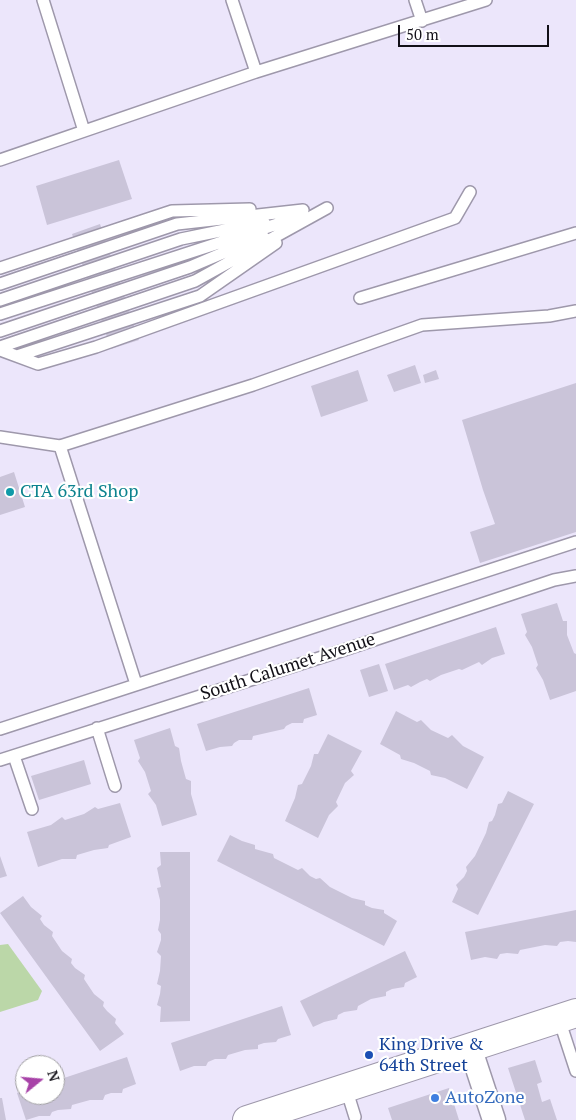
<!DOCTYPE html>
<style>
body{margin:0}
#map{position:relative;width:576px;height:1120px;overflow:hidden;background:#ece6fb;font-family:"PT Serif",serif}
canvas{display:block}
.north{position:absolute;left:15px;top:1055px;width:50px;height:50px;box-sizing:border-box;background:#fff;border:1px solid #a09fa2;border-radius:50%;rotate:73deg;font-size:14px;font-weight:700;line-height:20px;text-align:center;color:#121017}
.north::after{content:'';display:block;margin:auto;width:18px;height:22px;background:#a843a8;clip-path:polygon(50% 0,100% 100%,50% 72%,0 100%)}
.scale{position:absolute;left:398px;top:25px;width:151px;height:22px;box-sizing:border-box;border:2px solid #121017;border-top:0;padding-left:6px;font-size:15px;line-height:18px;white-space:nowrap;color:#121017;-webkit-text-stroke:4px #fff;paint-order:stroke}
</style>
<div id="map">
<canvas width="576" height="1120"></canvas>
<div class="north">N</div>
<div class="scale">50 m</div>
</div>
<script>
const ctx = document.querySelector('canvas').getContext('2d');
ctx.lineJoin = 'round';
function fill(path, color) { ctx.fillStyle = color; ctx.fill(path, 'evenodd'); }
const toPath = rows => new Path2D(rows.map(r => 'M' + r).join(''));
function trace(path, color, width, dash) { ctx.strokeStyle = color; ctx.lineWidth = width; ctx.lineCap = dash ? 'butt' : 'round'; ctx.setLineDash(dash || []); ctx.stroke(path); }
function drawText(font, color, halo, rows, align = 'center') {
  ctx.font = font + ' "PT Serif",serif'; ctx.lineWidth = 4.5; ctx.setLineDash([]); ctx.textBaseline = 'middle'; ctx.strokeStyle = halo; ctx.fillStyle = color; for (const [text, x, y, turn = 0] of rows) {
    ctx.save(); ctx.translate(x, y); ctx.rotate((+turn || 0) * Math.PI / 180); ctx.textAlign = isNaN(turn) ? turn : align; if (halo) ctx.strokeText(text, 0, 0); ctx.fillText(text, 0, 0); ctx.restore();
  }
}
const green = toPath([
 [8,944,42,991,38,1000,0,1012,0,945]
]);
const building = toPath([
 [119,160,132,199,47,225,36,186],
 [100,224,139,340,111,349,72,234],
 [415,365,421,383,394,392,387,375],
 [358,370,368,401,321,417,311,386],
 [436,370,439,379,425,383,423,375],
 [576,383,576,532,480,563,470,532,495,524,483,490,462,420],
 [14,472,25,507,0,515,0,477],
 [557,603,563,621,567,621,567,635,574,653,576,654,576,691,550,700,543,680,536,668,538,665,532,647,525,635,527,632,521,614],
 [496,627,505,654,492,658,482,665,479,662,462,670,459,669,441,675,430,681,427,679,420,682,411,687,408,685,394,690,385,664],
 [379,664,388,691,369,697,360,670],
 [309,688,317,715,304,719,303,723,292,723,286,726,284,729,253,736,252,740,239,740,234,743,232,746,220,747,206,751,197,724],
 [396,711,417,722,421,720,431,730,448,738,452,735,463,746,484,757,467,789,445,778,431,775,430,771,414,763,401,759,400,755,380,744],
 [170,728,175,746,179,748,181,761,186,779,191,781,191,794,197,815,162,826,156,805,148,794,151,791,145,772,138,761,140,758,134,740],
 [328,734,362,751,351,771,354,775,345,783,336,802,338,806,329,815,318,838,285,821,295,798,298,785,302,784,311,766,314,754,318,754],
 [84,760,91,784,39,800,31,776],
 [508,791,534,804,478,915,452,902,458,889,456,885,464,877,467,871,466,867,475,856,486,833,489,822,492,821,495,815,498,804,502,803],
 [120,803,131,837,109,845,108,848,94,850,77,855,76,859,62,859,38,867,27,832,51,825,62,817,65,820,84,814,95,807,98,809],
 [230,835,242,841,255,845,255,849,273,854,274,858,298,870,302,868,310,876,316,879,320,878,330,887,352,898,365,901,365,905,372,908,384,910,384,913,397,921,384,946,217,861],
 [160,852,190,852,190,1021,160,1022,161,1007,157,1005,160,994,161,986,157,984,160,971,161,956,157,952,161,940,161,934,158,930,160,920,160,900,157,888,161,887,157,868,161,865],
 [0,856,7,876,0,878],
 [23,896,31,907,42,916,40,919,44,925,53,932,52,936,62,951,72,959,71,963,75,968,85,975,84,979,94,994,104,1002,103,1006,107,1011,116,1019,115,1023,124,1034,100,1051,0,913],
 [576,910,576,942,568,941,560,942,557,946,545,945,520,950,518,954,507,953,500,954,497,959,485,957,471,960,465,932],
 [405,951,417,977,405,983,404,987,392,989,386,992,386,996,371,999,358,1006,357,1010,344,1012,338,1015,337,1019,324,1022,313,1027,300,1001],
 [282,1006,291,1035,278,1039,276,1042,264,1043,258,1045,258,1049,245,1050,228,1055,226,1059,215,1059,208,1062,206,1066,194,1066,180,1071,171,1043],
 [127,1057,136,1084,123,1089,122,1093,111,1093,105,1095,103,1100,90,1100,72,1105,71,1109,58,1110,52,1112,50,1116,39,1116,26,1120,17,1093,25,1091,25,1095,55,1095,55,1081],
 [535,1060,542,1082,537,1084,542,1102,550,1099,557,1120,525,1120,508,1068],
 [449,1088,459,1120,392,1120,388,1108],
 [0,1098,2,1098,6,1120,0,1120]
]);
const lane = toPath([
 [43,0,84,131],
 [232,0,256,72],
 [415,0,422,21],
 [0,160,256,72,486,0],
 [0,268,172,211,250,209],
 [0,284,177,224,303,210],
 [360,298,576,233],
 [0,300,181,239,264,222],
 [0,314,302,216],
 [0,331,190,267,263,236],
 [0,347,195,281,327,208],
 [0,350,38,364,96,347,455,218,470,192],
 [17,356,200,296,276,243],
 [0,437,60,446,136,684],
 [60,446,253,385,422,325,549,316,576,311],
 [97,728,115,786],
 [0,729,576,542],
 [14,756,32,809],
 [0,760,341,651,554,580,576,576],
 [559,1019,576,1071],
 [346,1088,355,1117]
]);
const street = toPath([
 [470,1047,494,1120]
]);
const secondary = toPath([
 [247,1120,576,1013]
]);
const markers = [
 [10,492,5,"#0f9aa8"],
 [369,1055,5,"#1a4fb4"],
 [435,1098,5,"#3f7fe0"]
];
const cultureNames = [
 ["CTA 63rd Shop",20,492]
];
const streetNames = [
 ["South Calumet Avenue",288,667,-18]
];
const transitNames = [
 ["King Drive &",379,1045],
 ["64th Street",379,1066]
];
const shopNames = [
 ["AutoZone",445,1098]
];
fill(green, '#bbd7a8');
fill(building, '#cac4d9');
trace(lane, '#9e98ab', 14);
trace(street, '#9e98ab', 25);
trace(secondary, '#9e98ab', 30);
trace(lane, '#fff', 11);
trace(street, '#fff', 22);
trace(secondary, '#fff', 28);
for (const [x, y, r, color] of markers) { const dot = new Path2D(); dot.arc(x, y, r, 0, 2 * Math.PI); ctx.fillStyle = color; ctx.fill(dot); trace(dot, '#fff', 2); }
drawText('18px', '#0d838f', '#fff', cultureNames, 'left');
drawText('18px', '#121017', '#fff', streetNames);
drawText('18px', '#164399', '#fff', transitNames, 'left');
drawText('18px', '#366cbe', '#fff', shopNames, 'left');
</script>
